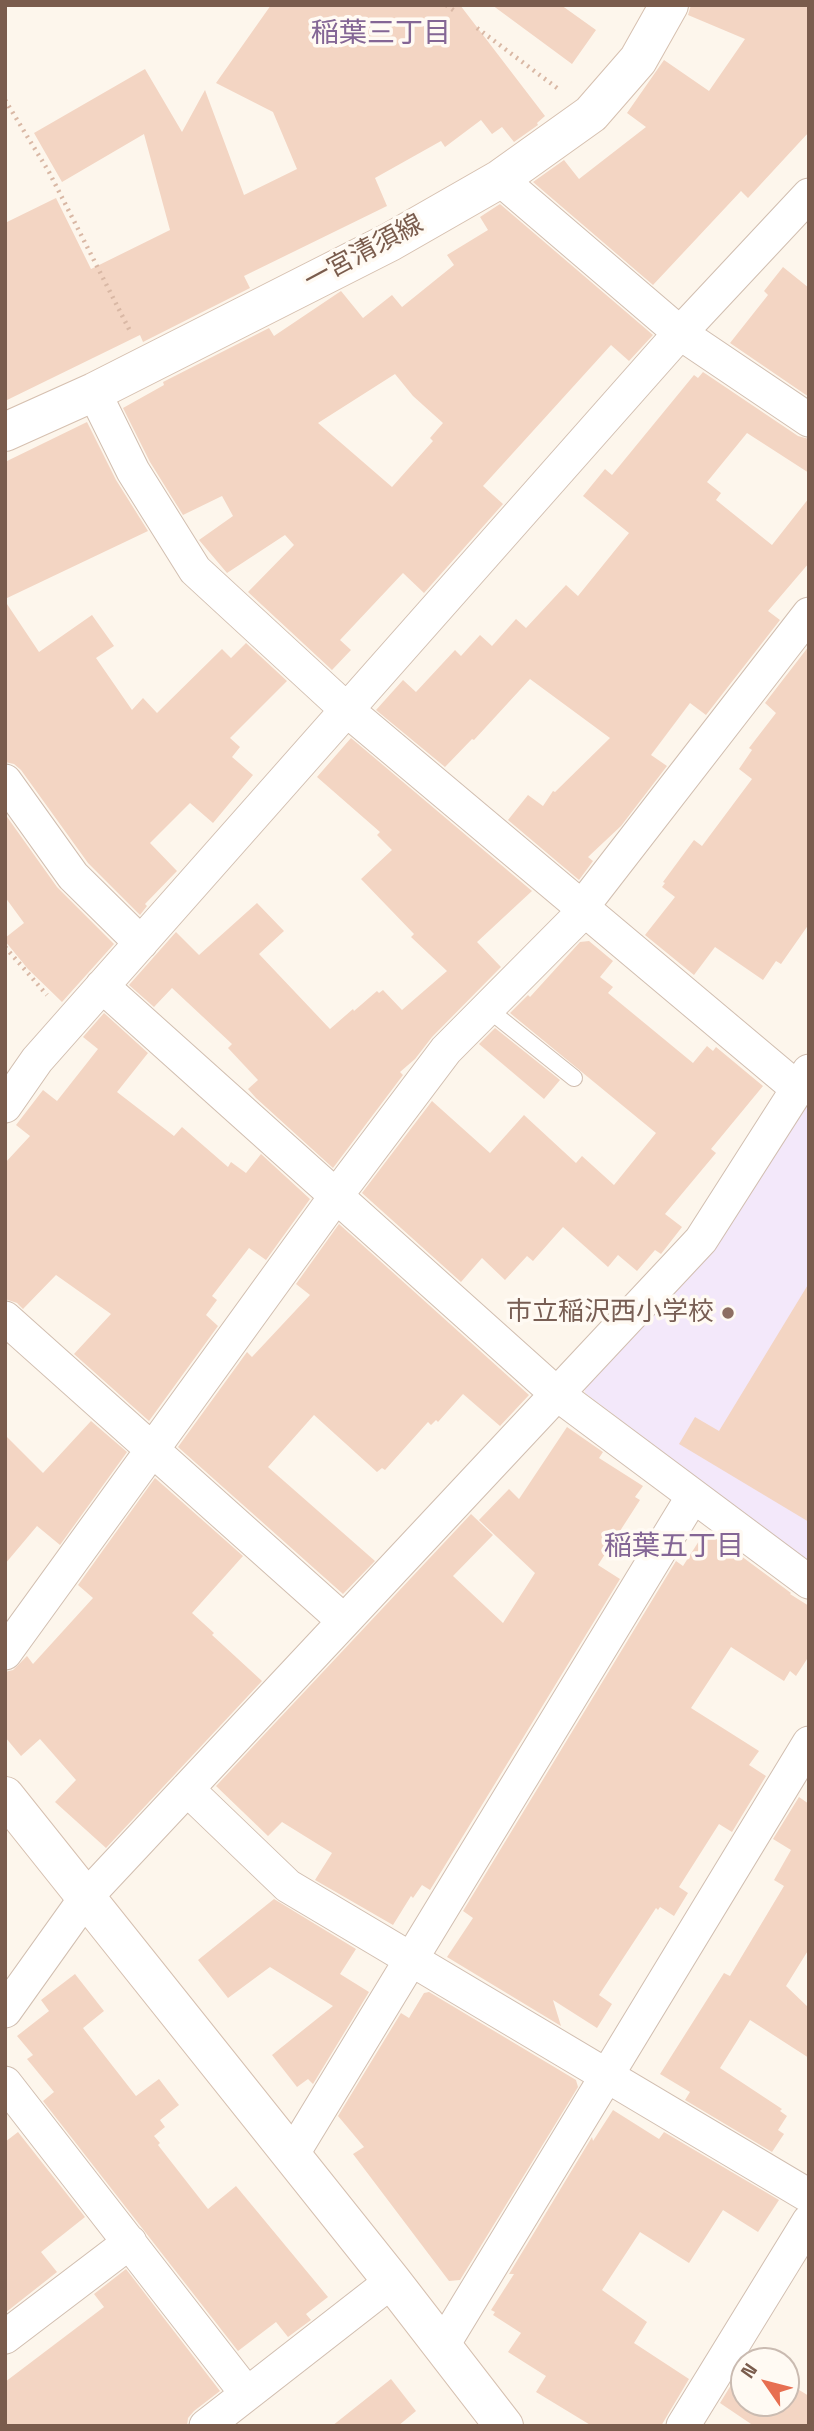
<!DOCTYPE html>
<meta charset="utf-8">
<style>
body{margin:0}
#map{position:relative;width:814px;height:2431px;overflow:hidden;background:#fdf6ec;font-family:"Space Grotesk",sans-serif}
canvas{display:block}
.frame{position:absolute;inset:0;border:7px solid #7a5c4d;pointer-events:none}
.north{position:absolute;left:730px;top:2347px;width:70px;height:70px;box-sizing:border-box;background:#fffaf3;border:2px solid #cabbb1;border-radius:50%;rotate:305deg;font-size:19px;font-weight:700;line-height:28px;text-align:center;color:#7a5c4d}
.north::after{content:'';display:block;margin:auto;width:24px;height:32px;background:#e76f51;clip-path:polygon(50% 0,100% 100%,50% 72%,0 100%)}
</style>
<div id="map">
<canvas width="814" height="2431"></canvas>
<div class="frame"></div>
<div class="north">N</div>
</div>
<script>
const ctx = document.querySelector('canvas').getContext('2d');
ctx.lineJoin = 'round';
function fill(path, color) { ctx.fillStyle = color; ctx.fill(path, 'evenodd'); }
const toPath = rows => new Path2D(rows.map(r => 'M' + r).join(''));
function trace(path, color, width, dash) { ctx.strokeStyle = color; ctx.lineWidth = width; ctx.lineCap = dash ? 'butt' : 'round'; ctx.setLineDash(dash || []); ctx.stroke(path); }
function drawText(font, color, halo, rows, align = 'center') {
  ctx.font = font + ' "Space Grotesk","Noto Sans JP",sans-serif'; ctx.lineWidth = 7; ctx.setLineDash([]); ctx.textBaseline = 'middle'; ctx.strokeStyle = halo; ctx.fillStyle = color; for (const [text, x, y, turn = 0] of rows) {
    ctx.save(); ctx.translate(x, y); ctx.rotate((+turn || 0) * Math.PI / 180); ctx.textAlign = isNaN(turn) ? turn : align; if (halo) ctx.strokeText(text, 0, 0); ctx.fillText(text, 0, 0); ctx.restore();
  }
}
const education = toPath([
 [809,1095,809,1562,585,1393,584,1382]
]);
const building = toPath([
 [271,5,460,5,545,116,537,123,538,125,514,142,502,127,492,134,481,120,445,147,441,141,375,178,387,206,244,276,250,288,143,342,140,335,5,401,5,223,56,198,91,269,170,230,144,134,62,182,34,133,145,69,182,132,205,90,244,195,297,169,273,112,216,83],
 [492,5,561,5,596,30,572,64],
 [691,5,809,5,809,132,748,198,741,191,653,285,533,182,564,160,579,179,646,127,627,113,664,60,709,91,745,39,688,15],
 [500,204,653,335,629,361,611,345,483,486,503,504,424,593,403,573,340,640,351,650,332,670,248,592,294,545,285,535,227,573,199,540,233,516,222,496,183,515,150,462,123,408,164,385,163,382,269,328,274,336,341,291,363,318,392,295,402,307,454,265,447,255,488,230,480,217],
 [395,374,413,396,443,423,430,438,433,441,392,487,318,423],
 [783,267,809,288,809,397,730,343,768,295,764,291],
 [703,372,798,436,809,439,809,473,747,433,707,482,721,493,716,500,772,545,809,498,809,563,768,611,780,620,706,715,690,703,651,755,667,766,621,826,588,857,593,861,579,880,508,820,528,795,543,806,553,791,555,792,610,738,530,679,474,740,472,739,445,767,376,710,403,680,416,692,455,650,461,656,480,635,492,646,516,619,526,628,566,585,578,596,629,533,583,496,605,469,612,475,694,375,698,378],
 [87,422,116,480,148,531,5,599,5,462],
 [5,601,39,652,92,615,114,646,96,658,132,710,143,698,157,713,222,649,231,658,246,643,287,681,230,738,240,747,232,757,253,775,213,823,190,803,150,843,177,871,145,904,147,906,140,915,88,863,21,770,14,764,5,762],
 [809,646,809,924,781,964,776,961,763,980,715,947,694,975,645,935,675,897,662,887,665,883,663,882,694,840,702,846,752,779,739,769,752,750,749,748,776,713,765,703],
 [351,738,532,891,477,942,501,967,432,1037,415,1059,400,1072,403,1075,333,1168,256,1098,248,1089,258,1080,228,1048,232,1044,172,988,154,1007,129,985,176,932,199,955,257,903,284,931,259,954,330,1029,353,1009,354,1011,377,991,379,993,383,990,402,1010,447,971,411,937,414,934,361,879,392,850,377,835,380,832,317,777],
 [5,814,57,887,114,944,62,1002,28,969,5,941,5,938,24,923,5,897],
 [589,941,613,961,600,977,613,987,608,993,693,1063,707,1046,713,1051,716,1047,763,1086,711,1149,716,1153,665,1214,682,1227,661,1254,655,1250,637,1271,618,1255,608,1267,563,1227,533,1261,527,1256,505,1280,482,1258,461,1282,362,1193,432,1101,490,1153,524,1115,576,1163,582,1156,614,1185,656,1133,510,1013,528,995,530,997,580,942],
 [104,1013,148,1053,117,1092,174,1136,182,1127,228,1167,231,1162,246,1173,261,1154,310,1199,266,1260,249,1248,212,1296,217,1300,206,1315,218,1326,149,1421,74,1354,111,1314,56,1275,23,1309,17,1303,5,1299,5,1163,30,1136,16,1125,43,1090,57,1101,98,1049,83,1037],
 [495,1028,560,1080,544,1099,479,1044],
 [339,1224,529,1395,500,1426,463,1394,438,1422,436,1420,431,1425,428,1422,385,1470,382,1468,377,1472,314,1415,268,1467,375,1561,343,1594,178,1447,247,1352,252,1357,310,1295,296,1284],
 [809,1283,809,1522,679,1444,695,1417,719,1431],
 [91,1421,127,1452,60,1545,37,1526,5,1564,5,1435,43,1473],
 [567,1427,603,1452,599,1458,643,1486,635,1497,640,1500,598,1565,620,1579,430,1890,422,1885,413,1898,411,1896,393,1925,315,1880,332,1853,282,1822,268,1836,216,1786,471,1514,493,1535,453,1576,503,1623,535,1573,479,1520,509,1489,519,1499],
 [155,1478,243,1556,192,1613,214,1633,212,1635,262,1681,106,1848,55,1802,76,1780,40,1739,21,1756,5,1737,5,1672,13,1670,27,1656,33,1664,93,1598,78,1585],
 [706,1530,791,1593,790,1594,809,1606,809,1656,796,1676,790,1671,784,1681,731,1647,691,1708,759,1751,749,1765,766,1776,732,1832,719,1824,679,1887,688,1893,674,1916,660,1907,658,1910,656,1908,599,1995,612,2004,597,2028,553,2000,561,2026,447,1957,473,1918,463,1911,676,1561,683,1566],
 [799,1797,809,1804,809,1949,786,1986,809,2008,809,2058,750,2020,720,2068,782,2109,780,2111,787,2116,778,2130,784,2134,772,2152,685,2100,690,2092,660,2074,724,1973,730,1976,784,1886,774,1880,791,1850,773,1839],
 [274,1899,356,1949,340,1974,369,1992,313,2084,308,2079,297,2087,272,2055,333,2006,270,1967,228,1998,198,1960],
 [75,1974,104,2011,83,2028,136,2096,159,2079,179,2105,160,2120,165,2127,154,2136,160,2143,158,2145,208,2209,236,2186,328,2297,306,2314,311,2320,288,2337,276,2322,238,2351,43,2101,54,2092,27,2059,33,2055,17,2036,49,2011,41,2000],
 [429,1992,576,2080,578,2087,460,2280,449,2281,353,2154,364,2147,338,2116,401,2013,409,2018,424,1993],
 [613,2110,659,2139,664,2132,779,2200,758,2232,723,2210,689,2263,640,2232,602,2290,647,2322,634,2343,689,2379,661,2426,592,2426,536,2392,546,2376,508,2352,521,2333,493,2315,495,2312,491,2310,514,2274,509,2274,592,2137,593,2141],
 [18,2132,85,2217,41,2252,57,2272,5,2313,5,2142],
 [126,2269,220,2391,194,2411,188,2418,187,2426,5,2426,5,2382,104,2307,94,2294],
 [744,2364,744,2403,786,2403,786,2382,809,2396,809,2426,754,2426,720,2403],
 [391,2379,416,2411,398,2426,332,2426]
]);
const path = toPath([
 [446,5,456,12],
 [477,28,561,91],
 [5,100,49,172,131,333],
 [5,947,47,995]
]);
const lane = toPath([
 [488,1009,574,1078]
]);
const street = toPath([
 [500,179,680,333,809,420],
 [94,392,133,471,195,570,347,710,798,1089],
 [5,781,73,876,141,943],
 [582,907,809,614],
 [102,986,557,1394,809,1582],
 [5,1106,37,1060,680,333,809,195],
 [5,1318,344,1621],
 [5,1653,336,1196,446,1050,585,910],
 [187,1789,288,1886,809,2196],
 [5,2011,87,1896,701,1240,809,1071],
 [5,2083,247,2394],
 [292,2155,693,1496],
 [5,2337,130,2242],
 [443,2345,809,1743],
 [206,2426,392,2281],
 [683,2426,809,2221]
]);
const secondary = toPath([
 [5,432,94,392,390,242,500,179,591,114,638,60,669,5],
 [5,1796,392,2281,504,2426]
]);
const markers = [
 [728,1313,7,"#8d6e63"]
];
const streetNames = [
 ["一宮清須線",364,253,-28]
];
const educationNames = [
 ["市立稲沢西小学校",714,1313]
];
const neighbourhoodNames = [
 ["稲葉三丁目",381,34],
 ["稲葉五丁目",674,1547]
];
fill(education, '#f3e8fa');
fill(building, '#f3d5c3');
trace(lane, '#d1beb0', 18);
trace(street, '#d1beb0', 35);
trace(secondary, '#d6c0b0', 40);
trace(path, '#d9b8a5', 4.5, [2, 5]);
trace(lane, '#fff', 16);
trace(street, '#fff', 33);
trace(secondary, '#fff', 38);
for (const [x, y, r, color] of markers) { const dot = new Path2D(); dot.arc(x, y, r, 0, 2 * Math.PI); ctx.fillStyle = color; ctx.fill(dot); trace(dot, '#fffaf3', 2.5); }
drawText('26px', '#7a5c4d', '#fffaf3', streetNames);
drawText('26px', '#785e54', '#fffaf3', educationNames, 'right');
drawText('28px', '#846695', '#fffaf3', neighbourhoodNames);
</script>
